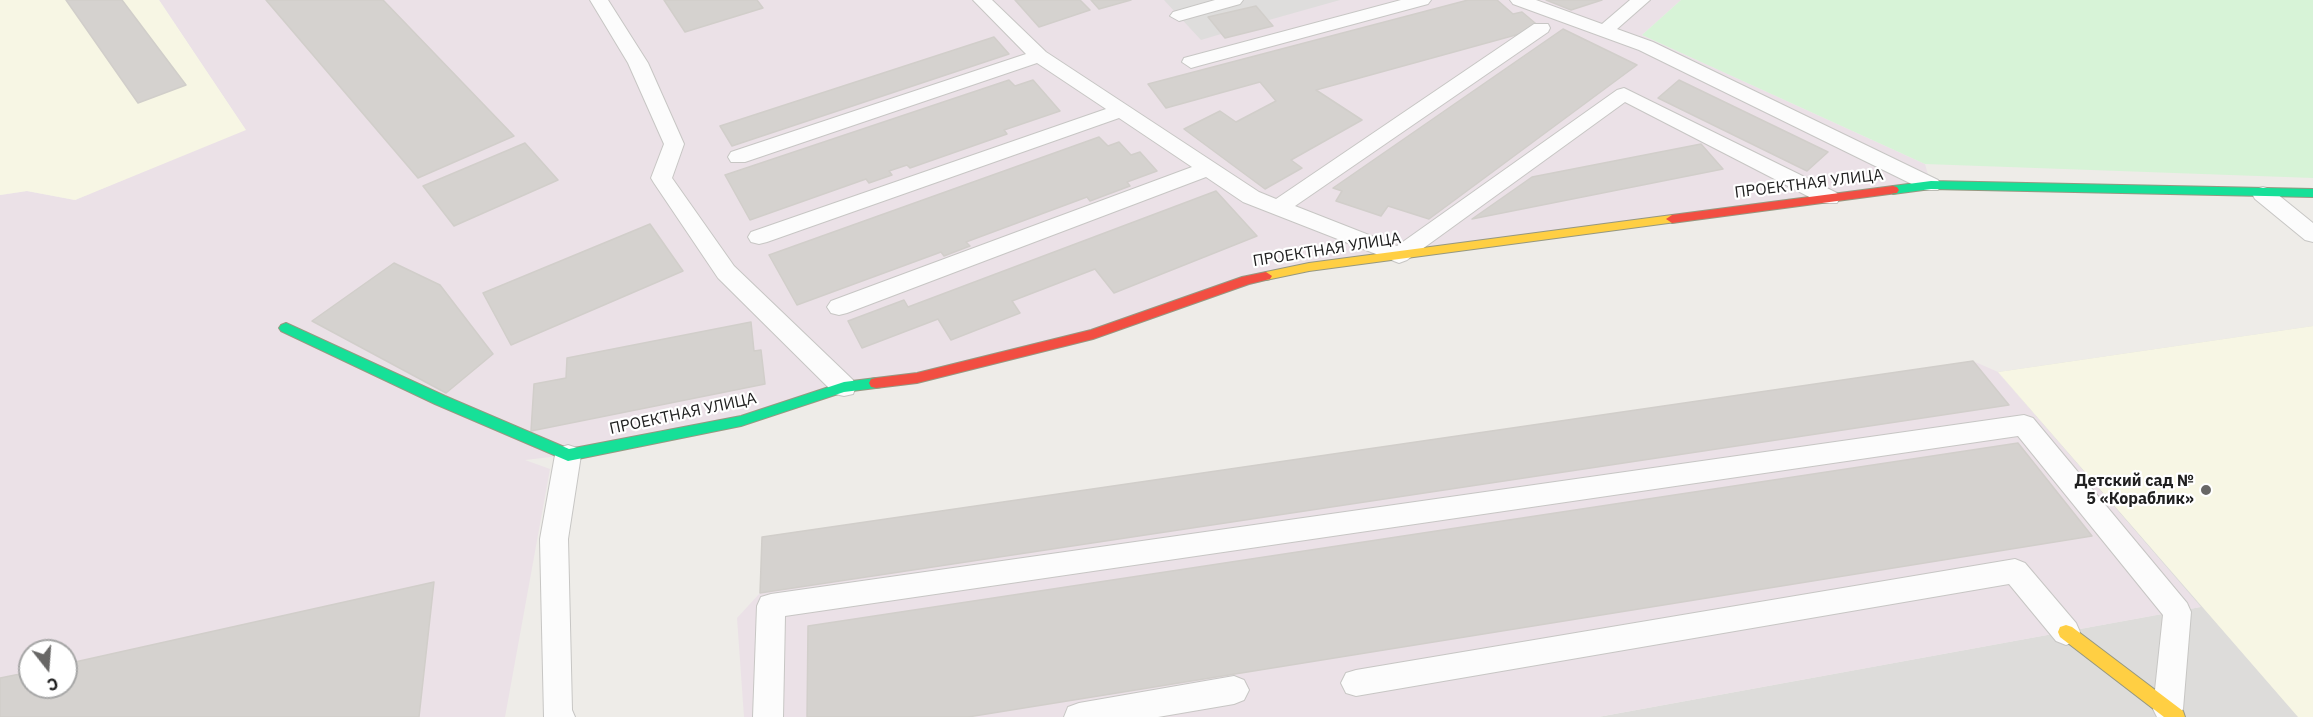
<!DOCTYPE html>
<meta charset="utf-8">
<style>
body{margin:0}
#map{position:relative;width:2313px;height:717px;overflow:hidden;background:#eeece8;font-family:"IBM Plex Sans",sans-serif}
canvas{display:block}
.north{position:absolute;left:18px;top:639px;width:60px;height:60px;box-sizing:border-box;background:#fff;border:2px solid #a6a6a6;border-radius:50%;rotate:163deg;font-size:16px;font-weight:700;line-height:24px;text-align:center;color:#202020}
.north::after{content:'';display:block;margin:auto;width:21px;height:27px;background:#686766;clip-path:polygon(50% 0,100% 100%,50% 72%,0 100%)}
</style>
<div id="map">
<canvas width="2313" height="717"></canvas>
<div class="north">С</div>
</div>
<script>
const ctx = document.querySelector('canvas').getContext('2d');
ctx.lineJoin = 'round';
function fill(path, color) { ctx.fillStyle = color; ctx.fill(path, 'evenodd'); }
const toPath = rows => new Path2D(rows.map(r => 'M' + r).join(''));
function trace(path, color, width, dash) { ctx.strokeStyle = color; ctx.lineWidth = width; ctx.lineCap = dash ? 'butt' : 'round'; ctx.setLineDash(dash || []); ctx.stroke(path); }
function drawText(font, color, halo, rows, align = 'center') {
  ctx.font = font + ' "IBM Plex Sans",sans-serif'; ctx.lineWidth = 4.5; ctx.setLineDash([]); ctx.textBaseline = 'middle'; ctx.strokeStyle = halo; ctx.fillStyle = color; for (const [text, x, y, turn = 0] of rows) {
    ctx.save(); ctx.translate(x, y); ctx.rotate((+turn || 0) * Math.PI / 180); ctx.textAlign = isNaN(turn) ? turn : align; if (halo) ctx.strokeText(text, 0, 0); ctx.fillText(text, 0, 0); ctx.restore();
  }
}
const residential = toPath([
 [2313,326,2313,717,1598,717,2200,607,1998,372]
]);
const industrial = toPath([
 [159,0,1681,0,1642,35,1925,164,1931,185,1309,267,1093,334,568,455,525,460,550,469,505,717,0,717,0,195,27,191,75,200,245,129],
 [30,651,66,651,66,687,30,687],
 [1973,361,1998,372,2201,607,1598,717,744,717,737,618,760,593,762,537]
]);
const education = toPath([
 [0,0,159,0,246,130,75,200,27,191,0,195],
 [2313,326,2313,717,2298,717,1998,372]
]);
const park = toPath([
 [1681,0,2313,0,2313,178,1925,164,1642,35]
]);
const parking = toPath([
 [1164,0,1340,0,1269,20,1256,6,1209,17,1221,34,1201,40]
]);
const building = toPath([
 [66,0,122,0,186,85,138,103,66,0],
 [266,0,383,0,514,136,418,178,266,0],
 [664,0,757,0,763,8,685,32,664,0],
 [1015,0,1080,0,1090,10,1039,27,1015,0],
 [1091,0,1131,0,1099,9,1091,0],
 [1468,0,1497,0,1513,14,1522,12,1541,28,1316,90,1362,120,1291,160,1302,168,1265,189,1184,129,1220,111,1236,122,1276,101,1260,82,1166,108,1148,84,1468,0],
 [1546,0,1602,0,1571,10,1546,0],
 [1256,6,1273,26,1225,38,1208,17,1256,6],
 [1563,29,1637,65,1429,219,1388,206,1381,216,1336,201,1342,191,1333,188,1563,29],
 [994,37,1009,54,732,146,720,126,994,37],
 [1009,80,1015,86,1033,80,1060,111,1004,130,1007,134,910,168,907,165,889,171,892,175,869,183,866,179,750,220,725,175,1009,80],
 [1679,80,1828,152,1807,171,1658,98,1679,80],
 [1099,137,1108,146,1119,142,1131,155,1140,152,1157,171,1127,182,1130,186,1090,201,1087,197,966,242,970,246,944,256,941,252,797,305,769,255,1099,137],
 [525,143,558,180,454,226,423,186,525,143],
 [1701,144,1723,169,1472,219,1532,177,1701,144],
 [1216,191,1257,236,1114,293,1095,269,1012,301,1020,313,951,340,938,319,862,348,848,321,904,300,908,307,1216,191],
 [650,224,683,271,511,345,483,293,650,224],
 [394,263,440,285,493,354,446,393,312,321,394,263],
 [751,322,754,351,761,350,765,384,531,431,534,384,566,378,567,358,751,322],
 [1973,361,2009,405,760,593,762,537,1973,361],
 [2018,443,2092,536,968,717,807,717,808,626,2018,443],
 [434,582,419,717,0,717,0,678,30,672,30,687,66,687,66,664,434,582]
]);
const lane = toPath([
 [590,0,608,0,648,63,684,144,672,178,734,266,853,380,856,387,853,394,844,396,835,394,718,278,654,183,651,178,664,144,628,63,590,0],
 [973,0,992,0,1046,52,1259,192,1276,199,1534,24,1548,24,1550,28,1548,32,1295,206,1397,246,1617,90,1624,88,1837,193,1840,198,1837,203,1821,203,1625,102,1407,260,1399,263,1243,202,1206,177,847,313,839,315,831,313,827,307,831,301,1192,167,1119,118,767,242,759,244,751,242,748,237,751,232,1106,109,1037,63,745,162,731,162,728,157,731,152,1026,54,973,0],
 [1215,0,1243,0,1240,4,1179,21,1170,16,1173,12,1215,0],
 [1401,0,1431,0,1428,4,1198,66,1191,68,1182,62,1184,58,1401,0],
 [1510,0,1536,0,1602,24,1630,0,1650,0,1617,29,1653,42,1938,180,1942,185,1938,190,1924,190,1639,50,1513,4,1510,0],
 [2263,187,2271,189,2313,223,2313,242,2305,240,2255,199,2252,194,2255,189,2263,187],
 [2024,415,2033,418,2187,603,2191,612,2183,709,2179,717,2157,717,2153,709,2163,615,2018,436,785,616,783,717,753,717,757,606,761,597,771,594,2024,415],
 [568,445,577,448,581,455,568,539,572,710,575,717,544,717,540,539,555,455,559,448,568,445],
 [2015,559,2025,563,2076,623,2080,632,2076,641,2066,645,2056,641,2009,584,1356,696,1346,693,1341,683,1346,673,1356,670,2015,559],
 [1234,676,1244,680,1249,690,1244,700,1234,704,1158,717,1064,717,1068,707,1079,703,1234,676]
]);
const fast = toPath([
 [1931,181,2313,189,2313,197,1931,189,1893,194,1887,190,1893,186,1931,181],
 [286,323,445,396,569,449,741,416,844,382,876,378,881,379,883,383,881,387,876,388,844,392,741,426,568,461,435,404,281,331,279,328,281,325,286,323]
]);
const slow = toPath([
 [1672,215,1676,216,1678,219,1676,222,1309,271,1266,280,1260,276,1266,272,1309,263,1672,215],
 [2066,625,2072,627,2183,711,2185,717,2164,717,2060,637,2058,632,2060,627,2066,625]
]);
const jam = toPath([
 [1893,186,1897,187,1899,190,1897,193,1672,223,1666,219,1672,215,1893,186],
 [1266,272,1272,276,1270,279,1249,284,1093,339,917,383,876,388,871,387,869,383,871,379,876,378,917,373,1091,330,1242,277,1266,272]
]);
const markers = [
 [2206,490,6,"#686766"]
];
const streetNames = [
 ["ПРОЕКТНАЯ УЛИЦА",1809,184,-7],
 ["ПРОЕКТНАЯ УЛИЦА",1327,250,-9],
 ["ПРОЕКТНАЯ УЛИЦА",683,414,-12]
];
const poiNames = [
 ["Детский сад №",2194,481],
 ["5 «Кораблик»",2194,499]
];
fill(residential, '#dddcda');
fill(industrial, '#ebe1e7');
fill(education, '#f7f6e4');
fill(park, '#d7f3d7');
fill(parking, '#dedddc');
fill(building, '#d5d2cf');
trace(building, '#d1ceca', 1.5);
trace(lane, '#c7c6c4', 2);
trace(fast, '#969880', 2);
trace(slow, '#969880', 2);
trace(jam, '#969880', 2);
fill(lane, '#fcfcfc');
fill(fast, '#16e098');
fill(slow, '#ffcf43');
fill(jam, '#f24e42');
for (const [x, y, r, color] of markers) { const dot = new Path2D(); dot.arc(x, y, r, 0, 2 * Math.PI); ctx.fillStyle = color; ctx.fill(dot); trace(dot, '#fff', 2); }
drawText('16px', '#202020', '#fff', streetNames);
drawText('bold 16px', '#202020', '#fff', poiNames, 'right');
</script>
